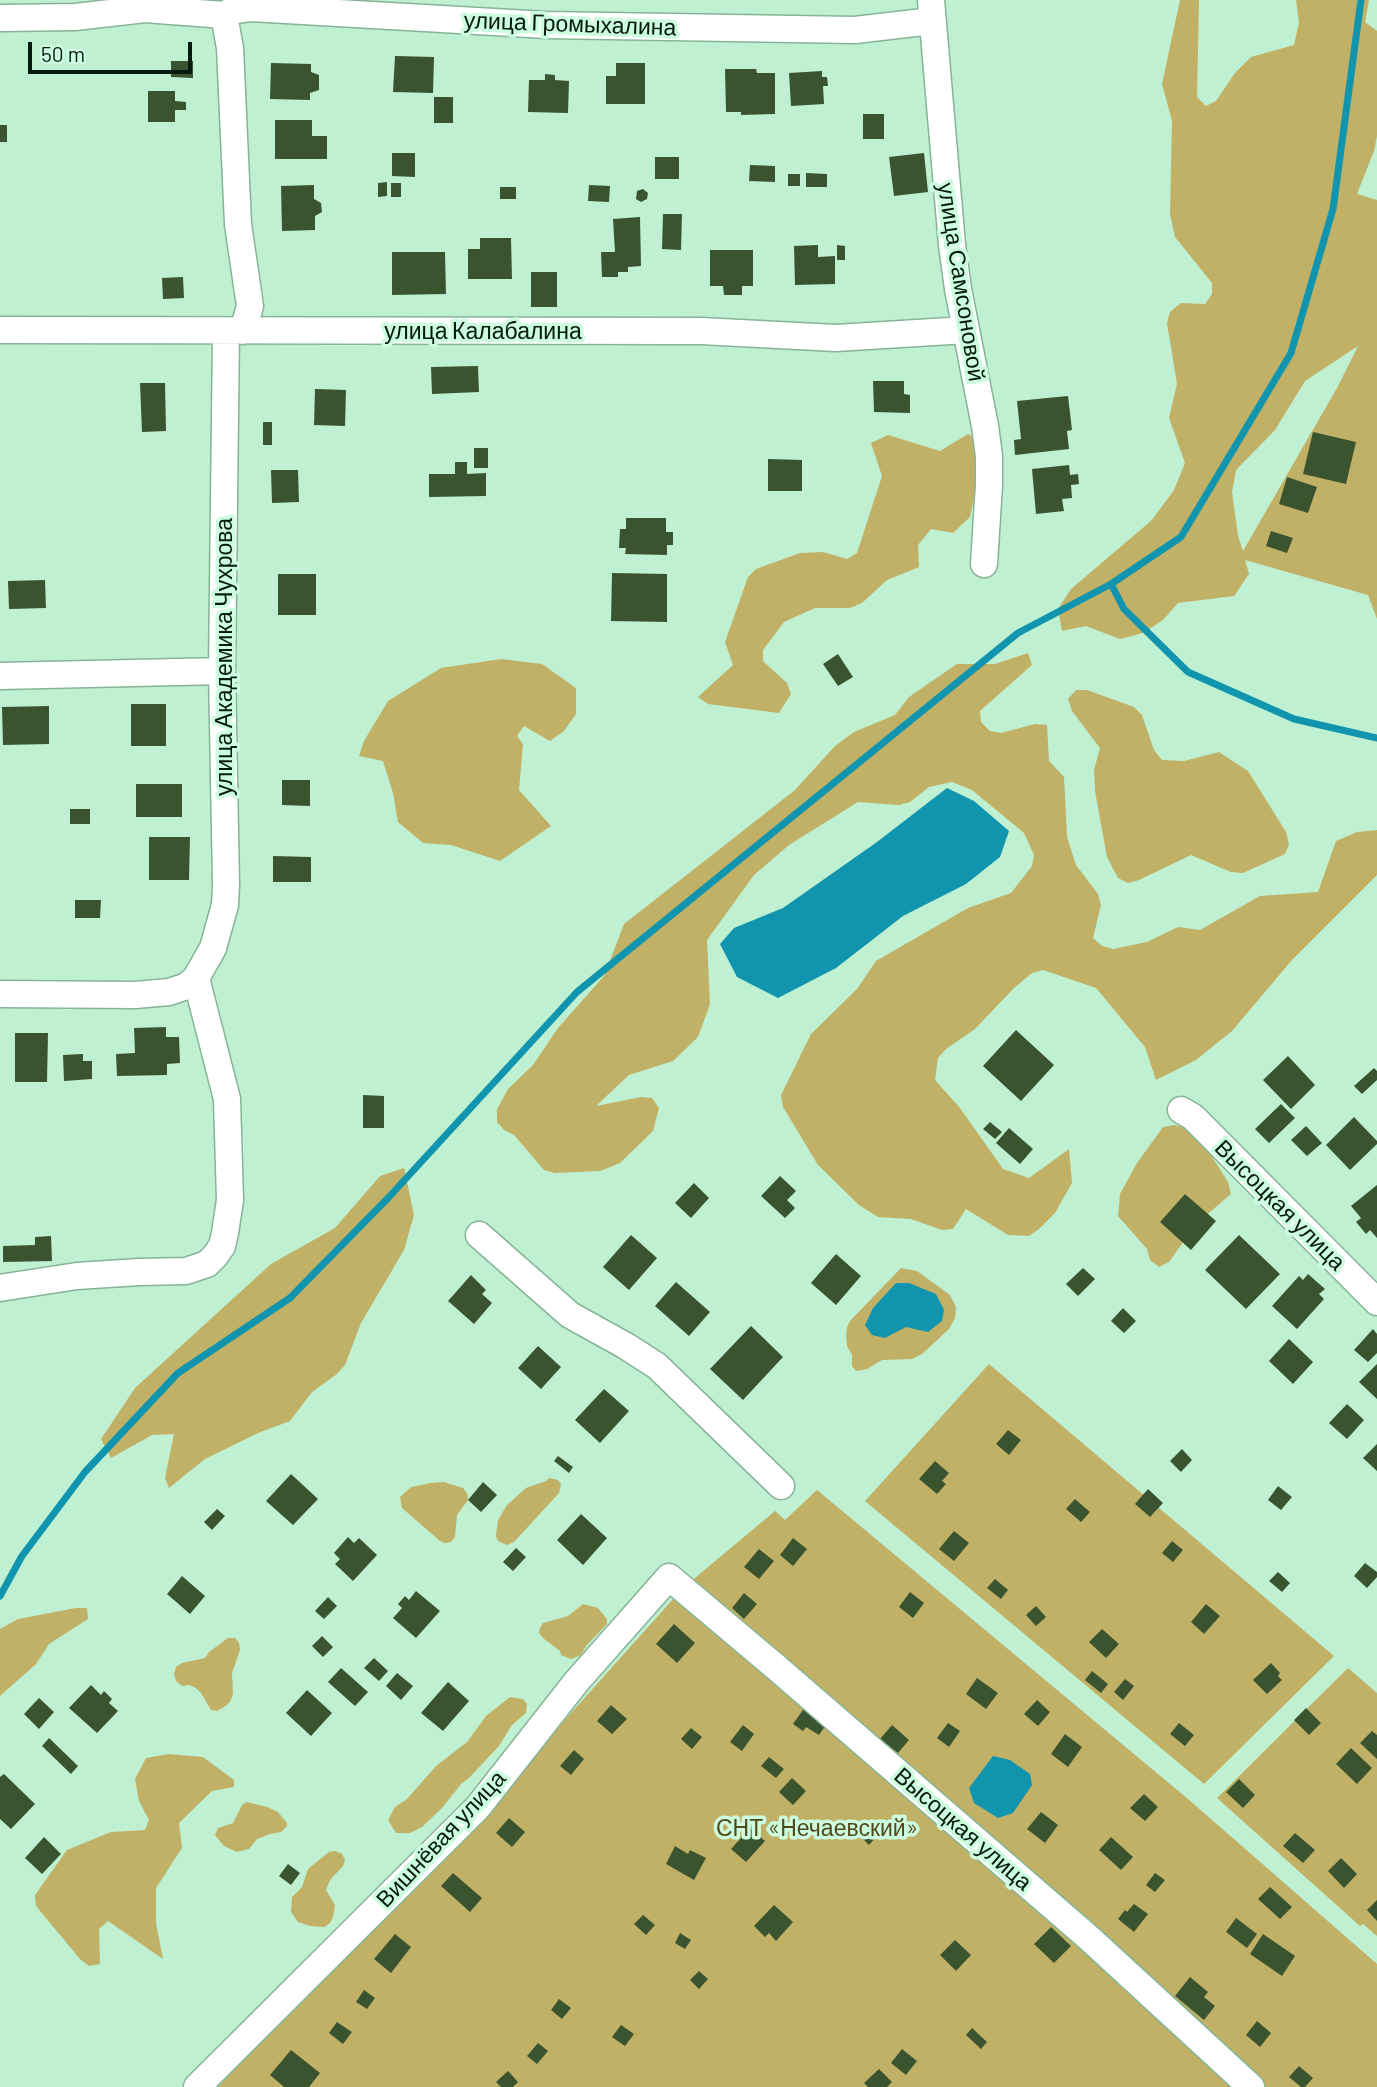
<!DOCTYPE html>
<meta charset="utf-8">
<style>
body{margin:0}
#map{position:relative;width:1377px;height:2087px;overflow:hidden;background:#bff0d1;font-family:Barlow,sans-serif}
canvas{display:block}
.scale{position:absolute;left:28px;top:42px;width:164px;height:32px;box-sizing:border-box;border:4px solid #071a0f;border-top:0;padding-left:9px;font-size:21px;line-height:24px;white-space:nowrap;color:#071a0f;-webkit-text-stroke:5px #ccfdde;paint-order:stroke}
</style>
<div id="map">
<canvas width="1377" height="2087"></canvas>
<div class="scale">50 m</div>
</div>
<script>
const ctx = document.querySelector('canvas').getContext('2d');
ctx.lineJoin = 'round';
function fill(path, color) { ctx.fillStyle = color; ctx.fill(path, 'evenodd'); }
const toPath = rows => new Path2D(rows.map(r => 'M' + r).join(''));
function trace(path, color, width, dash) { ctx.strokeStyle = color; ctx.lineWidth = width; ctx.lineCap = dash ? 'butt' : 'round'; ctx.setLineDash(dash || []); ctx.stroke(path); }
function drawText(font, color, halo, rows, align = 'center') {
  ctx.font = font + ' Barlow,sans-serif'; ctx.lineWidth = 7; ctx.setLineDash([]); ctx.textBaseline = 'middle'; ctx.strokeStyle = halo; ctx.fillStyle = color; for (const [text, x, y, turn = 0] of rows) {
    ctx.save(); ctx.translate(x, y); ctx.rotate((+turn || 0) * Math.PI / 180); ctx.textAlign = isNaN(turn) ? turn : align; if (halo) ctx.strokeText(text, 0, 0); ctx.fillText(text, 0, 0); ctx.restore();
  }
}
const green = toPath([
 [1180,0,1199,0,1197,97,1206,106,1216,101,1235,73,1251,57,1294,45,1299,22,1296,0,1369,0,1365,22,1377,31,1377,136,1374,151,1357,194,1377,200,1377,619,1368,595,1245,560,1249,574,1234,596,1178,603,1163,620,1143,633,1120,639,1086,626,1062,631,1058,609,1071,589,1152,520,1174,490,1185,463,1169,418,1177,384,1167,323,1170,312,1181,303,1205,304,1212,294,1212,283,1175,237,1170,214,1172,121,1162,84],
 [1358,346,1337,388,1243,551,1238,536,1232,492,1236,470,1275,430,1305,381],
 [968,434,978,440,977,484,970,517,953,533,931,529,918,545,919,567,887,580,862,603,850,608,815,608,784,622,763,650,763,661,787,683,791,694,779,713,708,704,698,697,733,665,725,642,748,577,756,569,800,553,823,552,847,559,857,553,882,476,871,443,888,435,940,451],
 [1028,653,1032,665,980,711,981,722,990,731,1001,733,1035,724,1047,725,1049,761,1064,777,1067,837,1076,865,1098,894,1101,905,1093,938,1102,946,1113,949,1147,942,1178,927,1200,930,1260,896,1318,892,1336,841,1357,832,1377,830,1377,875,1292,960,1232,1031,1196,1060,1156,1080,1145,1047,1096,988,1043,970,1032,973,1014,988,975,1029,946,1049,938,1058,935,1080,960,1108,1003,1169,1029,1178,1069,1149,1072,1183,1055,1213,1039,1229,1029,1236,1008,1235,966,1209,953,1229,942,1230,911,1219,878,1217,859,1205,818,1165,783,1107,781,1095,811,1034,857,989,876,961,968,908,1011,893,1032,866,1034,855,1024,833,972,790,952,782,929,787,910,802,899,805,858,802,789,845,754,875,707,940,710,1004,698,1037,673,1061,629,1075,596,1106,641,1097,652,1098,659,1108,653,1131,620,1163,600,1171,555,1173,544,1170,514,1135,504,1130,497,1122,497,1109,508,1089,533,1065,558,1028,604,976,624,924,795,790,835,746,854,732,895,715,909,697,957,664,995,664],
 [501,659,542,664,576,688,576,714,564,731,550,741,524,726,517,736,523,744,519,790,551,826,500,861,451,845,423,843,398,822,393,793,383,761,359,756,364,741,388,701,441,668],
 [1076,690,1087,690,1134,707,1142,715,1154,750,1162,760,1184,761,1219,752,1248,771,1286,832,1289,844,1285,854,1243,873,1231,872,1191,855,1139,880,1128,883,1118,878,1107,857,1095,791,1094,770,1100,748,1072,711,1068,699],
 [1175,1125,1195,1130,1228,1182,1231,1194,1196,1224,1169,1262,1159,1267,1150,1260,1147,1249,1118,1216,1120,1194,1137,1163,1163,1127],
 [404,1168,414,1215,404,1250,361,1323,345,1365,337,1374,312,1392,290,1421,258,1433,205,1459,169,1488,165,1478,174,1434,152,1435,111,1458,101,1439,135,1388,271,1264,335,1228,380,1176],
 [901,1268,917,1271,950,1295,956,1307,955,1318,949,1329,922,1354,912,1359,882,1360,867,1369,856,1371,852,1366,852,1355,847,1346,846,1335,847,1327,850,1321],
 [989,1364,1334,1656,1204,1784,865,1501],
 [549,1478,558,1480,561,1484,559,1493,514,1542,507,1545,498,1541,496,1536,498,1520,507,1505,526,1488,546,1481],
 [444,1482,463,1488,467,1493,468,1500,457,1515,455,1537,451,1542,445,1543,440,1541,402,1508,400,1497,411,1487,431,1483],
 [817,1490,1188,1799,1377,1964,1377,2087,218,2087,528,1761,683,1588,775,1511,785,1520],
 [583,1604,598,1608,607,1619,607,1624,586,1646,581,1655,571,1659,561,1655,560,1651,543,1638,539,1633,540,1628,543,1623,568,1616],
 [76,1608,87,1608,88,1619,49,1644,36,1664,0,1696,0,1629,18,1619],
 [228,1638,235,1638,239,1643,240,1650,232,1673,233,1694,230,1702,224,1707,217,1711,211,1710,201,1693,196,1688,189,1685,182,1686,176,1681,174,1674,176,1667,182,1663,205,1658,209,1652],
 [1348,1668,1377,1693,1377,1936,1363,1924,1360,1926,1217,1798],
 [510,1697,523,1699,527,1704,526,1713,512,1725,499,1746,468,1779,462,1783,441,1809,422,1827,410,1833,396,1833,388,1820,395,1807,407,1799,436,1766,467,1742,486,1716],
 [169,1754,203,1757,234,1780,234,1787,212,1791,179,1823,182,1848,156,1888,156,1923,163,1959,108,1921,99,1929,100,1964,89,1966,80,1959,36,1906,35,1895,67,1850,111,1832,145,1830,149,1820,139,1801,135,1779,146,1758],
 [247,1802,267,1807,278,1812,287,1823,287,1826,281,1832,270,1834,257,1839,249,1849,237,1852,224,1846,215,1835,218,1828,233,1823,242,1805],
 [335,1851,342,1854,345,1860,343,1866,330,1880,326,1890,335,1905,333,1917,330,1923,325,1927,310,1926,298,1922,291,1912,292,1897,302,1887,308,1869,329,1852]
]);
const water = toPath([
 [947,788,974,801,1009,831,1000,857,966,884,903,916,836,968,778,998,737,977,720,944,734,928,783,908,877,842],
 [896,1283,909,1283,936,1294,944,1310,942,1321,928,1332,906,1327,885,1338,872,1335,865,1325,873,1308],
 [993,1756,1010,1760,1030,1774,1032,1785,1013,1813,998,1818,974,1803,969,1788]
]);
const stream = toPath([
 [1111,584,1124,609,1188,672,1294,719,1377,738],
 [0,1596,22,1556,85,1472,178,1373,290,1298,389,1197,577,992,1018,633,1111,584,1181,537,1291,353,1333,209,1361,0]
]);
const building = toPath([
 [395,56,434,57,433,93,393,92],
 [171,61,193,61,193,78,171,77],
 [271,63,311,64,311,72,319,75,319,90,310,93,310,100,270,99],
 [616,63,645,63,645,104,606,104,606,76,616,76],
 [725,69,756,69,757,73,775,73,775,114,741,115,741,112,726,112],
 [822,71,822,77,827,77,828,86,823,86,824,104,791,106,789,73],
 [545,74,555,75,555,80,569,81,568,113,528,112,529,80,545,80],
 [148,91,175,91,175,101,186,102,186,110,175,110,175,122,148,122],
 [434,97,453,97,453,123,434,123],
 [863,114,884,114,884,139,863,139],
 [275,120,312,120,312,136,327,136,327,159,275,159],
 [0,125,7,125,7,142,0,142],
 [392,153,415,153,415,177,392,176],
 [924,153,928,192,894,196,889,157],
 [655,157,679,157,679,179,655,179],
 [750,165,775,166,775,182,749,181],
 [806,173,827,174,827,187,806,187],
 [788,174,800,174,800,186,788,186],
 [387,182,387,196,378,197,378,183],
 [391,183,401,183,401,197,391,197],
 [314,185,314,199,321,203,322,212,315,216,315,230,282,231,281,186],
 [589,185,610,186,609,202,588,201],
 [500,187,516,187,516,199,500,199],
 [643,189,648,193,647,199,641,202,636,199,637,191],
 [663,214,682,214,681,250,662,249],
 [640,217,641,266,628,267,628,272,618,272,618,277,602,277,601,252,615,252,613,219],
 [480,238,511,238,512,279,468,279,468,249,480,249],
 [818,245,818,257,835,256,835,284,795,285,794,246],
 [837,245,845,246,845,260,837,260],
 [710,250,753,250,753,286,742,286,742,295,724,295,723,286,710,286],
 [392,252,445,252,446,294,392,295],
 [531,272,557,272,557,307,531,307],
 [183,277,184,298,163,299,162,278],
 [478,366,479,392,432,394,431,367],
 [873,381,904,381,904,394,910,395,910,413,874,412],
 [140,383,165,383,166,431,142,432],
 [315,389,346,390,345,426,314,425],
 [1068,396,1072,430,1067,431,1069,449,1015,455,1014,440,1021,439,1017,401],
 [263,422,272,422,272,445,263,445],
 [1313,432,1356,442,1346,484,1303,474],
 [474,448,488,448,488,468,474,468],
 [768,459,802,460,802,491,768,491],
 [455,462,467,462,467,474,486,473,486,496,429,497,429,474,455,474],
 [1069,465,1070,475,1078,474,1079,484,1071,485,1072,498,1062,499,1064,511,1036,514,1032,469],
 [271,470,298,470,299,502,272,503],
 [1287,477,1317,487,1308,513,1279,504],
 [626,518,666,518,666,532,673,532,673,545,667,545,667,555,625,554,626,548,619,548,620,529,626,529],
 [1271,531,1293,538,1287,553,1266,546],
 [612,573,667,574,667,622,611,621],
 [278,574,316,574,316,615,278,615],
 [45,580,46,608,9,609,8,581],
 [838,654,853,677,838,686,823,664],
 [131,704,166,704,166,746,131,746],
 [49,706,49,744,3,745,2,707],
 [282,780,310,780,310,806,282,805],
 [136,784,182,784,182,817,136,817],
 [70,809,90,809,90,824,70,824],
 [149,837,190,837,189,880,149,880],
 [273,856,311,857,311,882,273,882],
 [75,900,101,900,100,918,75,918],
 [166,1027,166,1037,179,1037,180,1063,167,1064,167,1075,117,1076,116,1054,135,1053,134,1028],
 [1016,1030,1054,1065,1021,1101,983,1066],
 [15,1033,48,1033,47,1082,15,1082],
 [83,1054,83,1061,92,1061,92,1079,64,1081,63,1055],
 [1288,1056,1315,1085,1291,1109,1263,1080],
 [1374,1068,1377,1071,1377,1080,1362,1094,1354,1086],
 [363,1095,384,1096,384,1128,363,1128],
 [1281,1104,1295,1118,1269,1143,1255,1129],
 [1354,1117,1377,1141,1377,1144,1350,1170,1326,1145],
 [990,1122,1002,1132,995,1139,983,1129],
 [1306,1126,1322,1143,1307,1156,1291,1140],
 [1009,1128,1033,1149,1020,1164,996,1143],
 [780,1176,796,1191,787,1200,795,1208,785,1218,761,1196],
 [694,1183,709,1198,691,1218,675,1203],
 [1377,1185,1377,1238,1370,1230,1366,1234,1356,1222,1361,1218,1351,1206],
 [1185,1194,1216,1221,1191,1250,1160,1222],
 [631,1235,657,1258,629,1290,603,1267],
 [1239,1235,1280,1274,1246,1309,1205,1270],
 [51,1236,52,1261,3,1262,3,1246,35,1245,35,1237],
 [836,1254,861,1276,836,1305,811,1283],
 [1083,1268,1095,1279,1078,1296,1066,1284],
 [1308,1274,1325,1289,1319,1294,1324,1299,1297,1329,1272,1306,1299,1276,1303,1280],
 [471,1275,486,1290,482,1294,492,1303,474,1324,448,1301],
 [676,1282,710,1312,689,1336,655,1306],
 [1123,1308,1136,1321,1124,1333,1111,1321],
 [751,1326,783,1357,743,1400,710,1369],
 [1373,1329,1377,1334,1377,1353,1368,1362,1354,1350],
 [1289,1339,1313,1362,1293,1384,1269,1361],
 [538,1346,561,1367,541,1389,518,1368],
 [1377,1364,1377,1399,1359,1382],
 [604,1389,629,1411,600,1443,575,1420],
 [1347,1404,1364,1420,1347,1439,1329,1423],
 [1008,1430,1021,1440,1009,1455,996,1444],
 [1377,1444,1377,1471,1363,1458],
 [1182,1449,1192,1460,1181,1472,1170,1461],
 [558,1456,573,1467,569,1473,554,1461],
 [935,1461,949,1473,942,1481,946,1484,937,1494,919,1479],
 [291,1474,318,1499,293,1525,266,1501],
 [483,1482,497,1495,481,1512,468,1500],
 [1278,1486,1292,1497,1281,1510,1268,1500],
 [1148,1489,1163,1503,1150,1517,1135,1504],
 [1075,1499,1090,1512,1081,1522,1066,1509],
 [217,1509,225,1516,212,1530,204,1522],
 [581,1514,607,1538,583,1565,557,1540],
 [954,1531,969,1543,954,1561,939,1549],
 [348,1537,354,1543,359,1538,377,1555,353,1581,335,1564,340,1559,334,1553],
 [793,1538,807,1549,793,1566,780,1555],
 [1172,1541,1183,1550,1173,1562,1162,1553],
 [516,1548,526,1557,513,1571,503,1562],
 [759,1549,774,1561,759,1579,744,1567],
 [1365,1563,1377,1572,1377,1577,1367,1588,1354,1576],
 [1278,1572,1290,1583,1282,1592,1269,1581],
 [182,1576,205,1596,190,1614,167,1594],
 [995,1579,1008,1590,1001,1599,987,1588],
 [416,1591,440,1611,416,1638,393,1618,402,1608,398,1604,405,1596,409,1600],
 [910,1592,924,1603,913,1618,899,1607],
 [744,1593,757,1604,744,1619,732,1608],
 [328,1597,337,1606,324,1619,315,1611],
 [1206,1604,1220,1616,1204,1634,1191,1622],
 [1036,1606,1046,1617,1036,1626,1026,1615],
 [674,1624,695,1643,677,1663,656,1644],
 [1102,1629,1119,1644,1106,1658,1089,1642],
 [322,1636,333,1647,323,1657,312,1646],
 [374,1658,388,1671,379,1681,364,1668],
 [1271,1663,1280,1673,1278,1676,1282,1680,1267,1694,1253,1680],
 [341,1668,368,1692,355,1706,328,1682],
 [1092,1671,1108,1684,1101,1693,1085,1680],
 [397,1673,413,1686,401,1700,386,1686],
 [977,1678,998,1693,986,1709,966,1694],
 [1125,1679,1134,1686,1123,1700,1114,1692],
 [448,1682,469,1701,443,1731,421,1713],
 [91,1685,101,1695,104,1691,112,1699,109,1703,118,1711,97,1733,69,1708],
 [307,1690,332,1713,311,1736,286,1713],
 [39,1698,54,1712,39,1729,24,1714],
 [1037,1700,1050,1712,1038,1726,1024,1714],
 [611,1705,627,1719,612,1734,597,1721],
 [805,1707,828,1722,819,1735,806,1727,803,1731,793,1724],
 [1306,1708,1321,1723,1309,1735,1294,1720],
 [948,1723,960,1731,949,1747,937,1738],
 [1179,1723,1194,1735,1185,1746,1170,1734],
 [743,1725,754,1734,742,1751,730,1742],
 [892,1725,909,1740,898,1753,880,1739],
 [691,1728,702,1737,692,1749,681,1739],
 [1372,1731,1377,1735,1377,1759,1360,1743],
 [1065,1734,1082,1747,1068,1767,1051,1754],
 [49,1738,78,1766,71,1774,42,1746],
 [1351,1748,1372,1768,1357,1784,1336,1764],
 [574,1750,584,1759,571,1775,560,1766],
 [769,1757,784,1769,776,1778,761,1766],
 [4,1774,35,1804,11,1829,0,1819,0,1777],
 [792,1778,806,1791,793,1805,779,1792],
 [1239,1779,1255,1795,1243,1808,1226,1792],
 [1144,1794,1158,1807,1145,1821,1130,1808],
 [1041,1812,1058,1825,1045,1843,1027,1829],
 [509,1818,525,1832,512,1847,496,1833],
 [864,1825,877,1836,869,1845,857,1833],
 [750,1828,765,1841,746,1862,731,1849],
 [1295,1833,1315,1850,1303,1863,1283,1846],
 [44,1837,61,1854,42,1874,25,1858],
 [1111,1837,1133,1857,1121,1870,1099,1850],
 [675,1846,688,1854,690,1850,706,1858,694,1880,666,1864],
 [1341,1858,1357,1874,1344,1888,1328,1871],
 [288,1864,300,1873,291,1885,279,1876],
 [453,1873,482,1898,470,1912,441,1886],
 [1155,1873,1165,1880,1155,1892,1146,1885],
 [1270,1887,1292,1907,1280,1919,1258,1899],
 [1377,1900,1377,1921,1367,1910],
 [1134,1904,1148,1914,1134,1932,1118,1919,1125,1910,1127,1912],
 [774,1905,793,1922,776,1941,769,1933,765,1937,754,1926],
 [643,1915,655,1925,646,1935,634,1924],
 [1236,1918,1257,1934,1247,1948,1226,1932],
 [1051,1927,1071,1946,1054,1963,1034,1944],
 [680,1933,691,1940,685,1949,675,1943],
 [395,1934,411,1947,391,1973,374,1959],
 [1263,1934,1295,1956,1282,1976,1250,1954],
 [955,1940,971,1955,956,1971,940,1955],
 [699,1971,708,1979,699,1989,690,1980],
 [1190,1977,1208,1992,1204,1997,1215,2006,1204,2020,1175,1996],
 [364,1990,375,1998,367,2009,356,2002],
 [559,1999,571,2008,562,2019,551,2010],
 [1257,2021,1271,2033,1260,2047,1246,2035],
 [337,2022,352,2032,343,2044,329,2033],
 [621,2025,634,2034,625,2046,612,2037],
 [972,2028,987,2042,981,2049,966,2035],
 [538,2043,548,2051,537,2064,527,2056],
 [902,2049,917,2061,906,2075,891,2063],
 [291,2050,320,2073,309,2087,284,2087,270,2075],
 [1299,2066,1313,2078,1305,2087,1301,2087,1289,2077],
 [879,2069,892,2082,887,2087,868,2087,864,2083],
 [508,2071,518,2082,513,2087,501,2087,496,2082]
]);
const minor = toPath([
 [931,0,952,245,958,289,985,426,989,456,989,485,984,564],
 [224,15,230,48,238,224,250,306,243,331],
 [0,18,75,17,145,9,224,15,231,11,251,8,546,25,855,30,932,21],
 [0,330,701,331,836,338,966,330],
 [0,676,222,671],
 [0,994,135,995,169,992,187,986,196,978,213,948,225,905,226,884,222,671,226,331],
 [1181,1110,1193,1117,1377,1302],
 [479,1235,570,1315,626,1346,657,1366,781,1486],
 [0,1288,77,1276,139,1272,186,1271,207,1264,215,1256,222,1246,225,1233,230,1200,227,1099,196,978],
 [197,2087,478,1807,577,1681,669,1577,777,1668,1089,1938,1251,2087]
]);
const streetNames = [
 ["улица Громыхалина",570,24,2],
 ["улица Самсоновой",961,282,81],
 ["улица Калабалина",483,331],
 ["улица Академика Чухрова",224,657,-90],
 ["Высоцкая улица",1280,1205,45],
 ["Высоцкая улица",963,1829,41],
 ["Вишнёвая улица",441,1839,-47]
];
const parkNames = [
 ["СНТ «Нечаевский»",817,1828]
];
fill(green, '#c1b166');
fill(water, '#1194ae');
trace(stream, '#1194ae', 7);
fill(building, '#3b5430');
trace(minor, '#86b497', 29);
trace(minor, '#fff', 26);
drawText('23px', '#071a0f', '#ccfdde', streetNames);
drawText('23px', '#52481a', '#ccfdde', parkNames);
</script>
